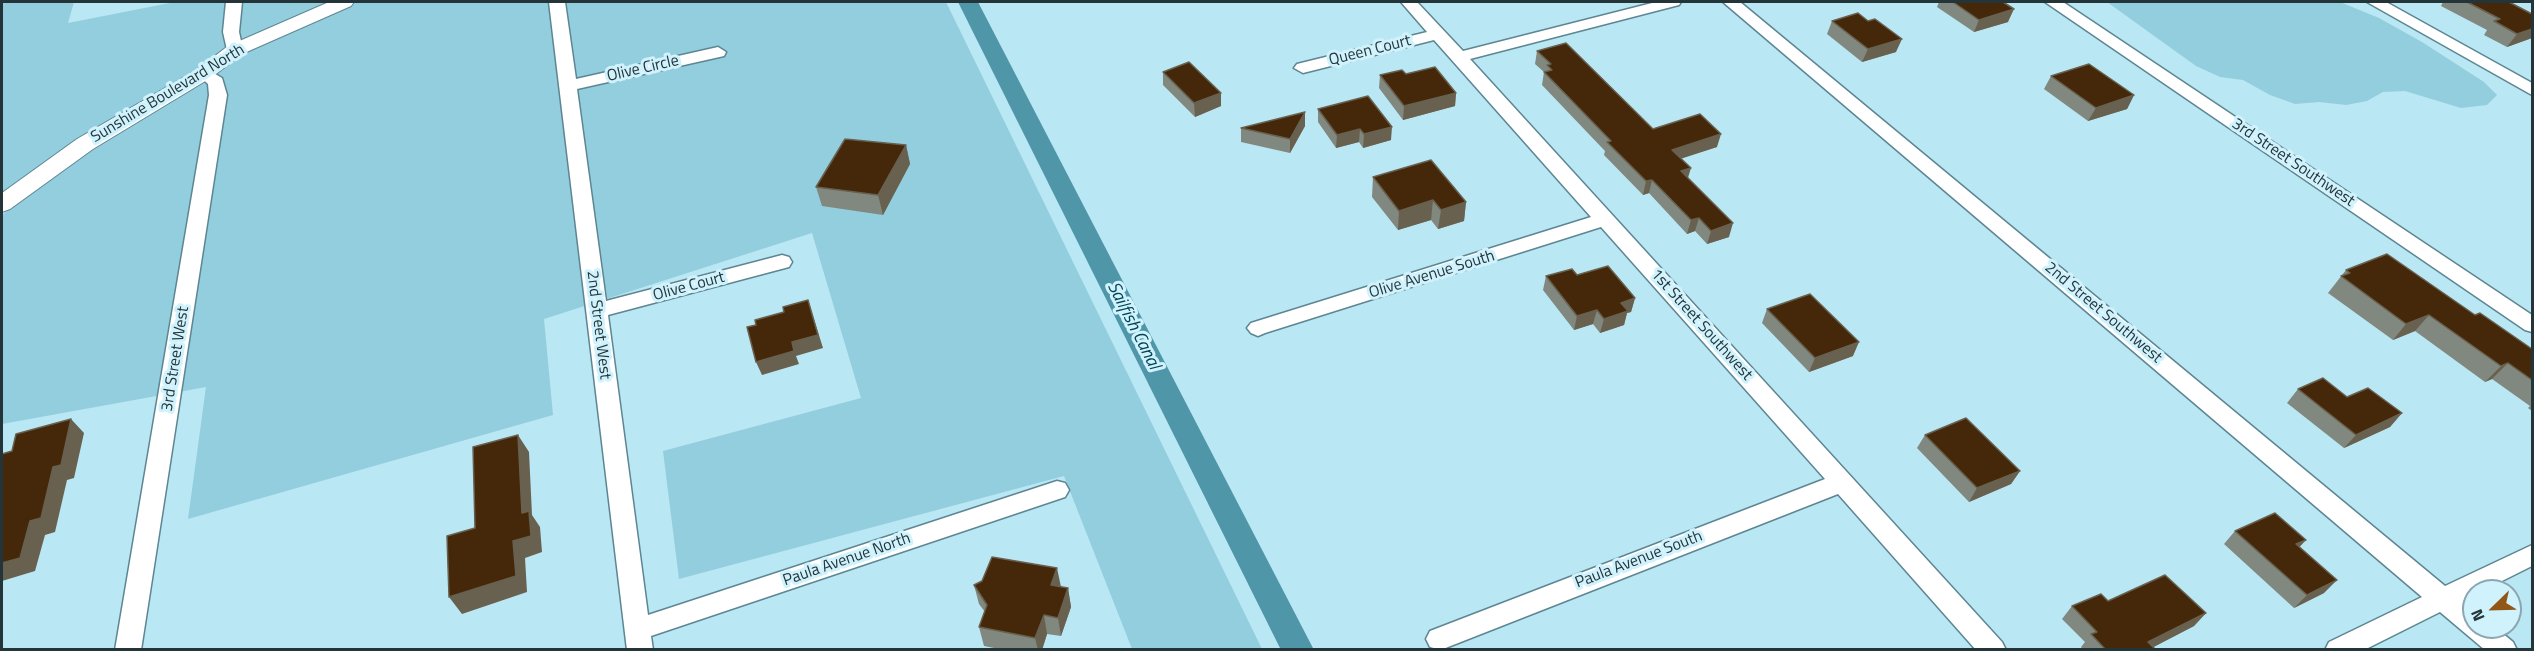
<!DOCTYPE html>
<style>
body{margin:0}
#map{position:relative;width:2534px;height:651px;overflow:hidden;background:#bae7f4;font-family:"Titillium Web",sans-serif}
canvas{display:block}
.frame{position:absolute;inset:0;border:3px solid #24353a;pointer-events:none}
.north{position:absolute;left:2462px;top:579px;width:60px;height:60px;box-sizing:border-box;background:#cff2fd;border:2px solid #8ba6af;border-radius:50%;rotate:247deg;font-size:16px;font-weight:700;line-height:24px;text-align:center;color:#24353a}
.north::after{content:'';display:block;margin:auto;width:21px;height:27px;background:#925716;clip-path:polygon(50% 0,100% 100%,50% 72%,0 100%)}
</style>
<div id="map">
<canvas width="2534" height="651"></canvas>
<div class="frame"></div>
<div class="north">N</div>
</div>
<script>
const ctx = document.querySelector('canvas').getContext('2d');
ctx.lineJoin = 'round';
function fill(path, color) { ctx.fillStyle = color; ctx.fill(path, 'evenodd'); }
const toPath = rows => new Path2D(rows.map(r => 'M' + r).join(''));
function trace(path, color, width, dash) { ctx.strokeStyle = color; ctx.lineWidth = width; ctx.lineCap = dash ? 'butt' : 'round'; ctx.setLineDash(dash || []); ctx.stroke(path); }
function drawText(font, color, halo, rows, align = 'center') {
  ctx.font = font + ' "Titillium Web",sans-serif'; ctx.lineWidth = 6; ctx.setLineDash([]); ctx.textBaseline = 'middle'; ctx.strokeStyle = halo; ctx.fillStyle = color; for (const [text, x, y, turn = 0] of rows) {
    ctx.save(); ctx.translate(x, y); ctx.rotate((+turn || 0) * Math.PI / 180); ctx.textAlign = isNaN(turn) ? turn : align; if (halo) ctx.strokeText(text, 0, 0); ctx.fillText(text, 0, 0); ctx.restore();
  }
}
const green = toPath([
 [2,2,74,2,68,23,175,2,331,2,224,49,195,71,75,142,2,194],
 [357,2,946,2,1262,649,1132,649,1064,476,679,579,663,451,861,398,812,233,544,319,553,415,188,519,206,387,2,424,2,215,96,147,243,53],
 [2107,2,2340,2,2379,18,2422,42,2484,82,2497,95,2487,105,2461,108,2405,91,2383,92,2367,101,2346,105,2319,102,2295,104,2270,95,2243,80,2220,77,2196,66]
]);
const canal = toPath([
 [958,2,978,2,1314,650,1281,650,958,2]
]);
const minor = toPath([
 [226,2,242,2,239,32,243,50,235,55,227,50,223,32,226,2],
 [549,2,565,2,576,79,718,47,726,52,724,56,577,89,606,301,782,255,789,257,792,262,789,267,608,315,648,615,1057,481,1065,483,1069,490,1065,497,651,636,653,650,627,650,549,2],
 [1401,2,1417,2,1463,51,1656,2,1681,2,1679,5,1470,59,2002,642,2006,650,1976,650,1838,494,1448,647,1441,650,1430,647,1426,639,1430,631,1825,479,1601,227,1265,333,1258,336,1251,333,1247,328,1251,323,1591,217,1434,40,1303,73,1294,68,1297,64,1427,32,1401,2],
 [1723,2,1740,2,2445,586,2532,545,2532,566,2482,591,2474,591,2474,595,2463,601,2474,610,2474,627,2495,627,2513,642,2517,650,2485,650,2440,612,2364,650,2325,650,2329,642,2422,597,1723,2],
 [2045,2,2063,2,2532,315,2532,332,2525,330,2045,2],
 [2367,2,2386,2,2532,83,2532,95,2367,2],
 [205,68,222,78,227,95,141,650,115,650,209,95,208,84,196,73,205,68]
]);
const tertiary = toPath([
 [329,2,354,2,351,6,242,54,212,77,93,149,10,209,2,212,2,193,77,139,198,69,228,46,329,2]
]);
const wall = toPath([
 [1939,2,2004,2,2008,22,1974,32,1937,7],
 [2443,2,2509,2,2532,38,2507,47,2484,35,2487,30,2441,6],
 [1832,21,1896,52,1862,62,1827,34],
 [1537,51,1653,129,1717,147,1681,158,1688,178,1729,237,1707,244,1695,231,1687,234,1649,193,1643,195,1604,155,1605,151,1542,85,1544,72,1535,64],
 [1163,72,1221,93,1221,106,1195,117,1163,85],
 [1406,74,1456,93,1455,106,1403,120,1379,88,1380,75],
 [2051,76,2134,95,2127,109,2088,121,2044,89],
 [1318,109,1391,140,1363,148,1359,142,1336,148,1318,122],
 [1305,112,1305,126,1290,153,1241,142,1241,128],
 [906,145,910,164,883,215,822,206,816,187],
 [1373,177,1466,202,1464,221,1438,229,1431,220,1398,230,1372,197],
 [2346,270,2475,315,2532,349,2532,411,2528,408,2530,406,2492,379,2485,382,2415,331,2393,340,2328,293],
 [1577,275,1635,298,1631,312,1627,313,1624,325,1600,333,1593,324,1574,330,1543,290,1546,276],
 [1767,309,1853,356,1809,372,1762,323],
 [2298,389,2347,397,2402,413,2390,427,2344,448,2287,403],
 [1925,435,2020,471,2011,484,1969,502,1917,448],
 [2235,531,2299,547,2324,593,2294,608,2224,544],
 [974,585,1061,587,1068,588,1071,607,1061,636,1047,634,1042,650,1004,650,984,646,979,627,985,612,979,604],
 [2108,601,2206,613,2194,626,2153,647,2156,650,2083,650,2081,647,2085,642,2062,619,2072,606]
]);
const shadedWall = toPath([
 [2014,9,2008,22,1974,32,1979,20],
 [2532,29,2532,38,2507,47,2517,34],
 [1902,39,1896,52,1862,62,1868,49],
 [1221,93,1221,106,1195,117,1194,103],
 [1456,93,1455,106,1403,120,1404,106],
 [2134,95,2127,109,2088,121,2096,108],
 [1305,112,1305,126,1290,153,1290,139],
 [1392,127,1391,140,1363,148,1364,134],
 [1360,129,1359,142,1336,148,1337,135],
 [1721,134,1717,147,1668,163,1672,150],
 [906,145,910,164,883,215,878,195],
 [1691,168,1687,181,1681,171],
 [1652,180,1649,193,1643,195,1646,181],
 [1433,200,1431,220,1398,230,1399,211],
 [1466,202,1464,221,1438,229,1441,210],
 [1699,218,1695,231,1687,234,1691,220],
 [1733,223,1729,237,1707,244,1711,231],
 [1635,298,1631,312,1627,313,1624,325,1600,333,1604,319,1621,303],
 [808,300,823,348,796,356,799,364,762,375,756,362,792,342],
 [1597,310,1593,324,1574,330,1577,316],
 [2429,315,2415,331,2393,340,2406,324],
 [1859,342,1853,356,1809,372,1815,358],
 [2508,363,2492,379,2485,382,2501,366],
 [2402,413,2390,427,2344,448,2356,435],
 [71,419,84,433,74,478,67,480,55,532,45,535,35,571,2,581,2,563,30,521,53,467],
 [518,435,529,452,532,515,540,527,542,552,525,558,527,592,462,614,449,597,513,541,522,513],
 [2020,471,2011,484,1969,502,1977,488],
 [2306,540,2294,553,2296,544],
 [1057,568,1061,587,1051,585],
 [2337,580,2324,593,2294,608,2307,595],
 [1068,588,1071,607,1061,636,1058,618],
 [2206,613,2194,626,2148,650,2148,642],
 [1044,615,1047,634,1042,650,1038,650,1035,638]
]);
const building = toPath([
 [1953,2,2003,2,2014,9,1979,20,1953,2],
 [2467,2,2509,2,2532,14,2532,29,2517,34,2494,21,2500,19,2467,2],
 [1858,13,1868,21,1875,19,1902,39,1868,49,1832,21,1858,13],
 [1566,43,1653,129,1700,114,1721,134,1672,150,1691,168,1681,171,1733,223,1711,231,1699,218,1691,220,1652,180,1646,181,1607,142,1611,141,1544,72,1552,70,1547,65,1551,64,1537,51,1566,43],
 [1189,62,1221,93,1194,103,1163,72,1189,62],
 [2089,64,2134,95,2096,108,2051,76,2089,64],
 [1435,67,1456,93,1404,106,1380,75,1402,70,1406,74,1435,67],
 [1368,96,1392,127,1364,134,1360,129,1337,135,1318,109,1368,96],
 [1305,112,1290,139,1241,128,1305,112],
 [845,139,906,145,878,195,816,187,845,139],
 [1431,160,1466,202,1441,210,1433,200,1399,211,1373,177,1431,160],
 [2387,254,2475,315,2480,313,2532,349,2532,380,2508,363,2501,366,2429,315,2406,324,2341,276,2350,273,2346,270,2387,254],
 [1608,266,1635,298,1621,303,1628,311,1604,319,1597,310,1577,316,1546,276,1572,269,1577,275,1608,266],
 [1810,294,1859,342,1815,358,1767,309,1810,294],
 [808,300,818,335,792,342,794,351,756,362,747,327,756,325,755,320,784,312,783,307,808,300],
 [2323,378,2347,397,2368,388,2402,413,2356,435,2298,389,2323,378],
 [1966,418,2020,471,1977,488,1925,435,1966,418],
 [71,419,61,465,53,467,41,518,30,521,20,558,2,563,2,454,12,451,16,434,71,419],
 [518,435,522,513,529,511,531,536,513,541,516,576,449,597,447,536,475,528,473,447,518,435],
 [2275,513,2306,540,2296,544,2337,580,2307,595,2235,531,2275,513],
 [992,557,1057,568,1051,585,1068,588,1058,618,1044,615,1035,638,979,627,987,605,974,585,982,581,992,557],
 [2165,575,2206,613,2148,642,2156,650,2106,650,2091,634,2097,632,2072,606,2101,594,2108,601,2165,575]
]);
const streetNames = [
 ["Queen Court",1370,51,-14],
 ["Olive Circle",643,69,-13],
 ["Sunshine Boulevard North",168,94,-31],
 ["3rd Street Southwest",2293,163,34],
 ["Olive Avenue South",1432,275,-17],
 ["Olive Court",689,287,-15],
 ["2nd Street Southwest",2103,313,40],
 ["2nd Street West",598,325,83],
 ["1st Street Southwest",1701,325,48],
 ["3rd Street West",176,359,-81],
 ["Paula Avenue North",847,560,-19],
 ["Paula Avenue South",1639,560,-21]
];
const waterNames = [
 ["Sailfish Canal",1133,326,63]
];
fill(green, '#93cede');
fill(canal, '#5096a9');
trace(minor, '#5d8692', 3);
trace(tertiary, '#5d8692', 2);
fill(minor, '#fff');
fill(tertiary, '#fff');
fill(wall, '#80887f');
fill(shadedWall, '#686150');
fill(building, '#45280a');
trace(building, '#686150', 1.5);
drawText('16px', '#24353a', '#cff2fd', streetNames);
drawText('italic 18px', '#004351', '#cff2fd', waterNames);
</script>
